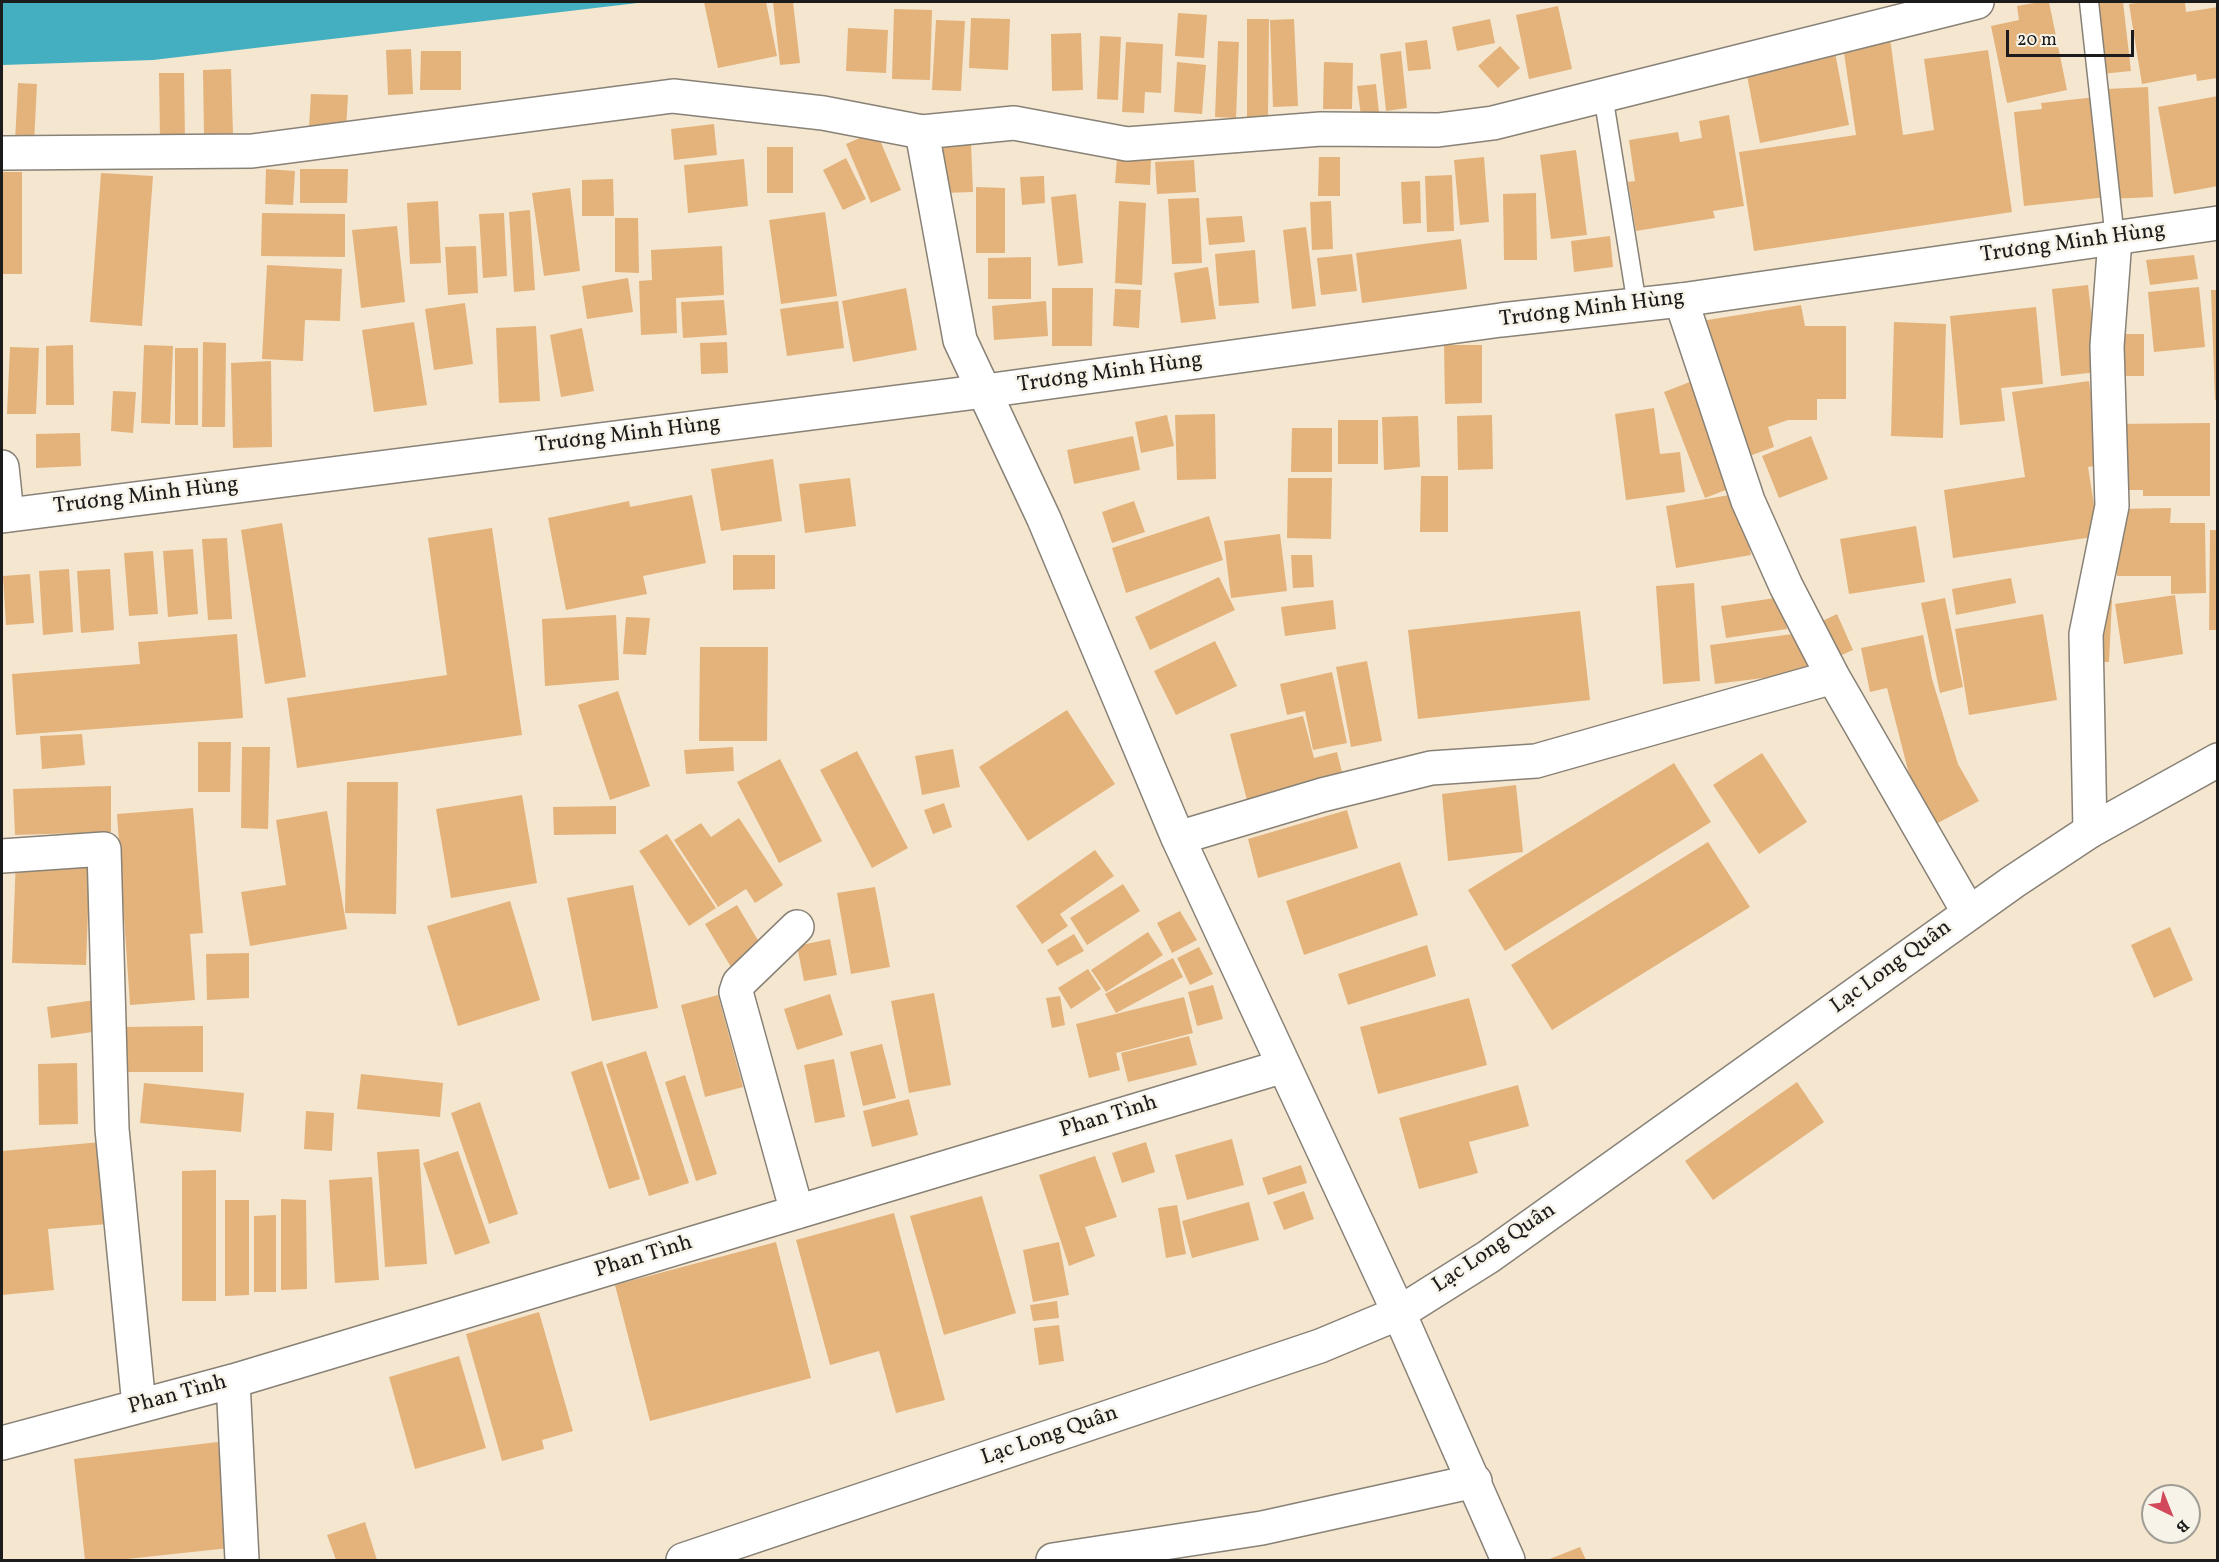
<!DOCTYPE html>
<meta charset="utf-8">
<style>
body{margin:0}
#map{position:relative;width:2219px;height:1562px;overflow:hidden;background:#f5e6d0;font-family:Vollkorn,serif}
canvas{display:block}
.frame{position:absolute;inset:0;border:3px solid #1c1c1c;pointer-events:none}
.north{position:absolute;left:2141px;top:1484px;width:60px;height:60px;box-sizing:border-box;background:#f7f3e8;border:2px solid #9f9d96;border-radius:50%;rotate:137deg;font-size:16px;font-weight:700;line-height:24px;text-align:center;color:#1c1c1c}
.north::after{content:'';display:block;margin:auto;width:21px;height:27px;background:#d1495b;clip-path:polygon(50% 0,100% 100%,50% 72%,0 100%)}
.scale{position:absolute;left:2006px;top:30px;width:128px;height:27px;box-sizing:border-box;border:3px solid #1c1c1c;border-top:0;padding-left:8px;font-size:18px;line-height:21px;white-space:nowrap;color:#1c1c1c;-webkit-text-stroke:4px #f7f3e8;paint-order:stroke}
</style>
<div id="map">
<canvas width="2219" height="1562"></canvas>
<div class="frame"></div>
<div class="north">B</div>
<div class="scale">20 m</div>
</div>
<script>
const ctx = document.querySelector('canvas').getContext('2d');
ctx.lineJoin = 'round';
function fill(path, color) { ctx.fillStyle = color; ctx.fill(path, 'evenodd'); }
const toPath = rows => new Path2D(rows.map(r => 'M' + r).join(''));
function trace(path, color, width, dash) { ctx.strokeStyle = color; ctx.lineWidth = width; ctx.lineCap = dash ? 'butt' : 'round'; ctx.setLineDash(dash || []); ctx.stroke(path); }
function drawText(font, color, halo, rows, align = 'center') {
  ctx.font = font + ' Vollkorn,serif'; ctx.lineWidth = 5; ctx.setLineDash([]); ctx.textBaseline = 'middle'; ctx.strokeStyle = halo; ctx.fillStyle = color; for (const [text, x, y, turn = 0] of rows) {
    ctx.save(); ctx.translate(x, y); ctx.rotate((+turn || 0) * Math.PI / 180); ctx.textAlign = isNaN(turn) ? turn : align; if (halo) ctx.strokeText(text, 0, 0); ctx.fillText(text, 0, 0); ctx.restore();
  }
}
const water = toPath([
 [2,2,646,2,153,60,2,65]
]);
const building = toPath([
 [704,2,766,2,777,56,718,68],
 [773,2,793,2,800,63,780,65],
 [2040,2,2049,2,2067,90,2007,103,1991,26,2019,20,2017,6],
 [2108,2,2123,2,2131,71,2101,74,2093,3],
 [2143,2,2185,2,2186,12,2218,7,2218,78,2197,81,2196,74,2142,84,2129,4],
 [1558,6,1572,69,1529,79,1516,15],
 [894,9,932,10,930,80,892,79],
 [1178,13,1207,15,1204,58,1175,56],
 [971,18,1010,19,1008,70,969,68],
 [1247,19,1269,19,1268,117,1247,117],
 [1294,19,1298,106,1273,107,1270,20],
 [1490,19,1495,43,1457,51,1452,27],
 [936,20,965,21,961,91,932,90],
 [848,28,888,30,886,73,846,71],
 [1081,33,1083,90,1052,91,1051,34],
 [1100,36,1121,37,1118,100,1097,99],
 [1890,38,1903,135,1934,130,1924,59,1988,50,2012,212,1754,251,1739,152,1856,135,1843,46],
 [1427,40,1431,69,1408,71,1405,43],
 [1218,41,1239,42,1236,118,1215,117],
 [1126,42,1163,44,1161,93,1145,92,1144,113,1122,112],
 [1833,42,1849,125,1760,143,1744,60],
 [1500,46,1520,68,1498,88,1478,66],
 [411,49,413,94,388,95,386,50],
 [421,51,461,51,461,90,420,90],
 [1401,51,1407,108,1386,111,1380,54],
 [1177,62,1206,65,1202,114,1174,112],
 [1324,62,1353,63,1352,109,1323,109],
 [231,69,233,134,204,135,203,70],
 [159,73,184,73,185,141,160,141],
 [18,83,37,84,34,143,15,142],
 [1376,84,1379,113,1361,116,1357,86],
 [2148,87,2153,197,2110,199,2106,89],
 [311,94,348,95,346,129,309,127],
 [2218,96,2218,186,2174,194,2158,107],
 [2096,97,2107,197,2024,206,2014,112,2042,109,2041,103],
 [1729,115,1744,206,1713,211,1715,218,1636,231,1628,182,1635,181,1629,140,1678,132,1680,142,1702,138,1699,121],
 [714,124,717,155,674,160,671,129],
 [876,131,901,190,871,203,846,144],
 [971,144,973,192,943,193,941,145],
 [767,147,793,147,793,193,767,193],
 [1576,150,1587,235,1551,239,1540,155],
 [1319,157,1340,157,1340,196,1318,196],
 [1484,157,1489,222,1460,225,1454,160],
 [846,158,866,199,843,210,823,170],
 [1117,158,1151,159,1150,185,1115,183],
 [744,159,748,206,688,213,684,165],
 [1194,160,1196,192,1157,194,1155,162],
 [266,169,295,171,293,205,265,204],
 [300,169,348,169,347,203,300,203],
 [2,172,22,172,22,274,2,274],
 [101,173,153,176,142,326,90,322],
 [1452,175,1454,231,1427,232,1425,176],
 [1044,176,1045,203,1022,205,1020,177],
 [613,179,614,216,582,216,582,180],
 [1420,181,1421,223,1403,224,1401,182],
 [976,187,1005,188,1005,253,976,253],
 [570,188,580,271,544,276,532,193],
 [1536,193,1537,260,1504,260,1503,194],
 [1076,194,1083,263,1058,266,1051,197],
 [1199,198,1202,263,1172,264,1168,199],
 [438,201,441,263,410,264,407,203],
 [1119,201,1146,203,1142,285,1115,283],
 [1331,201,1333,249,1312,250,1310,202],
 [530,210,535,290,514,292,509,212],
 [825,212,837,296,781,304,769,220],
 [262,213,345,214,345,257,261,256],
 [504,213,507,276,483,278,479,214],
 [1242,216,1245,242,1209,245,1206,218],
 [615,218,638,218,639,273,615,272],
 [397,226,405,302,361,308,352,230],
 [1306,227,1316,306,1292,309,1283,230],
 [1610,236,1613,267,1574,272,1571,241],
 [1461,239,1467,289,1362,303,1356,253],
 [476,246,478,293,448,295,445,247],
 [722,246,724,295,676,298,677,333,641,335,639,281,652,280,651,250],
 [1255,250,1259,303,1219,306,1215,254],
 [1352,254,1357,291,1321,295,1317,258],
 [2194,255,2198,279,2150,285,2146,260],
 [1031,257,1031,299,988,299,988,258],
 [267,265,342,269,340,321,305,320,303,361,262,359],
 [1208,267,1216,319,1181,323,1174,273],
 [628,278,633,312,587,319,582,286],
 [2088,285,2098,372,2061,376,2052,289],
 [2199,287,2205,347,2154,352,2148,292],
 [906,288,917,350,853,362,842,301],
 [1052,288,1093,288,1092,346,1052,346],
 [1115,289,1141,290,1139,328,1113,326],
 [2211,290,2218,290,2218,400,2215,400],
 [724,300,727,335,683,338,681,302],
 [838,301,844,348,787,356,780,309],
 [1046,301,1048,336,994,340,992,306],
 [465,303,473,364,434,370,425,309],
 [1801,305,1805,326,1846,326,1846,399,1817,399,1817,420,1788,420,1768,427,1774,447,1744,458,1695,322],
 [2036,307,2043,384,2001,388,2005,421,1960,425,1950,316],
 [414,322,427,405,374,412,362,330],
 [1894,322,1946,324,1943,438,1891,436],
 [536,326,540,401,499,403,496,328],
 [582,328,594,391,561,397,550,335],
 [2118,334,2144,334,2144,376,2118,376],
 [203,342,226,343,225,427,202,427],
 [727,342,728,373,701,374,700,343],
 [73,345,74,405,46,405,46,346],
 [144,345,173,346,170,424,141,423],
 [1444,345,1482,345,1482,403,1445,404],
 [10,347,39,348,36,414,7,414],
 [175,348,198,348,198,425,175,425],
 [271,361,272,447,233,448,231,363],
 [1695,380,1736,486,1705,498,1664,392],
 [2089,381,2101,465,2088,467,2099,536,1953,558,1944,490,2025,477,2012,392],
 [113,391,136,392,133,433,111,431],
 [1654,408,1660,454,1680,452,1685,492,1626,500,1615,414],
 [1215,414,1216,479,1177,480,1175,415],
 [1167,415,1174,446,1141,453,1135,422],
 [1492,415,1493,469,1458,470,1457,416],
 [1418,416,1420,467,1384,470,1382,417],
 [1338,420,1378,420,1378,464,1338,464],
 [2210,423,2210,496,2143,496,2143,490,2115,490,2115,424],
 [1292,428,1332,428,1332,472,1291,472],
 [80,433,81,466,36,468,36,434],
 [1133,436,1140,470,1074,484,1067,450],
 [1811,436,1828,479,1779,498,1762,456],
 [773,459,782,521,721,531,711,469],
 [1421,476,1448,476,1448,532,1420,532],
 [850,478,856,526,805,533,799,484],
 [1288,478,1332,478,1331,539,1287,538],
 [1741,493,1751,555,1676,568,1666,506],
 [692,495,706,563,643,576,647,594,566,610,548,518,629,501,630,507],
 [1134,501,1145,532,1112,543,1102,512],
 [2171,508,2170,523,2205,523,2206,593,2171,594,2171,576,2117,576,2117,509],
 [1209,516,1223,560,1126,593,1112,548],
 [282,523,306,677,265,684,241,530],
 [1916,526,1925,582,1849,594,1840,539],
 [492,528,522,735,297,768,287,698,447,675,428,538],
 [2210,530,2218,530,2218,630,2209,630],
 [1280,534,1287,591,1231,598,1224,541],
 [227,538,232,619,208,620,202,539],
 [193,549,198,614,168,617,163,551],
 [153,551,158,614,129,616,124,553],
 [733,555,775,555,775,589,733,590],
 [1291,555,1312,555,1314,587,1293,588],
 [69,569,73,632,43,635,39,571],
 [110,569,114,630,81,633,77,571],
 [30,574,34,623,6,625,3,576],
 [1219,577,1235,610,1150,650,1135,617],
 [2011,578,2016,603,1956,615,1952,589],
 [1694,583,1700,681,1663,684,1656,586],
 [2175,595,2183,654,2124,664,2115,604],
 [1782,597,1787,629,1726,638,1721,606],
 [1945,598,1963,687,1940,693,1921,603],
 [1333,600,1336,629,1285,636,1281,607],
 [2095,600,2112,600,2109,662,2092,662],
 [1580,611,1590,700,1418,719,1408,630],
 [1837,614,1853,650,1828,661,1812,626],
 [2043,614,2057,700,1969,715,1955,629],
 [616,615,619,680,545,686,542,619],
 [626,617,650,618,646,655,623,654],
 [1808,632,1812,672,1715,684,1710,645],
 [237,634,243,718,16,735,12,674,140,664,138,642],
 [1923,635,1932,679,1958,764,1979,801,1934,825,1911,782,1887,688,1870,692,1861,648],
 [1215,641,1237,686,1176,715,1154,671],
 [700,647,768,647,767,741,699,741],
 [1367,661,1382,741,1351,747,1336,667],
 [1332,672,1347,743,1313,750,1305,711,1287,715,1280,684],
 [618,691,650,786,610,800,578,705],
 [1067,710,1115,784,1028,841,979,767],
 [1303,716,1314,758,1337,752,1345,784,1249,808,1230,734],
 [82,734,85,765,42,769,40,736],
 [198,742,231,742,230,792,198,792],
 [242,747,270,747,268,829,241,828],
 [733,747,734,771,686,774,684,750],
 [953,749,960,787,922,795,915,756],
 [857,751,908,848,872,868,820,770],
 [1762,753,1807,822,1759,854,1713,785],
 [780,759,822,841,779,863,737,782],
 [1674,763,1711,822,1505,951,1468,890],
 [347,782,398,782,396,914,345,913],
 [1516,785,1523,852,1448,861,1442,794],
 [111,786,111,832,15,835,13,789],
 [522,795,537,883,451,898,436,809],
 [944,803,952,827,933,834,924,810],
 [616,806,616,834,554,835,553,807],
 [193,808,203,933,190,934,195,1000,130,1005,117,814],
 [1347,810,1358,848,1258,878,1248,839],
 [327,811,347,929,250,946,241,892,286,885,276,820],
 [739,818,783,885,755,903,746,889,718,907,674,840,701,823,711,837],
 [667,834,716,908,689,926,639,851],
 [1708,842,1750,907,1552,1030,1511,965],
 [1095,850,1114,876,1060,914,1068,926,1042,944,1016,906],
 [16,857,90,860,86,965,12,963],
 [1400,862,1418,915,1304,955,1286,901],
 [1123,884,1140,911,1087,945,1070,918],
 [633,885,658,1008,592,1021,567,898],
 [875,887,890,967,851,974,837,893],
 [510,901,540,1000,458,1026,427,926],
 [737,905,765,952,734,972,705,924],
 [1180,911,1197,940,1172,953,1157,923],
 [2170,927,2193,980,2154,998,2131,945],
 [1148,932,1163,955,1106,992,1091,970],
 [1074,934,1084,951,1057,966,1047,950],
 [830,939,837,975,804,981,797,946],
 [1427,945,1436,976,1348,1005,1338,974],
 [1199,947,1213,974,1190,985,1177,958],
 [249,953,249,998,207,1000,206,954],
 [1173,958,1183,977,1116,1013,1105,994],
 [1088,969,1101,989,1071,1009,1058,988],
 [1213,985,1223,1019,1197,1026,1188,992],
 [934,993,951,1085,909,1093,891,1001],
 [830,994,843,1035,797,1050,784,1009],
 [718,995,743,1087,705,1097,681,1005],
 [1060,996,1065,1025,1052,1028,1046,998],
 [1184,997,1193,1033,1116,1053,1120,1070,1089,1078,1076,1024],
 [1469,998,1487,1065,1378,1094,1360,1027],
 [95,1000,99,1031,51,1038,47,1007],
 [203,1026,203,1072,117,1072,118,1027],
 [1189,1036,1197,1065,1128,1082,1121,1053],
 [882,1044,896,1098,863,1106,850,1052],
 [646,1051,689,1183,649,1196,606,1064],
 [834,1059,845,1117,815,1123,804,1065],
 [602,1061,640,1179,609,1189,571,1072],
 [77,1063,78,1124,39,1125,38,1064],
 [361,1074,443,1083,440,1117,357,1109],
 [685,1075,717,1174,696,1181,665,1082],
 [1797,1082,1824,1122,1713,1200,1685,1161],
 [144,1083,244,1093,241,1132,140,1123],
 [1518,1085,1529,1126,1469,1142,1478,1173,1419,1189,1399,1118],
 [909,1099,918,1135,872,1147,863,1111],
 [480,1102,518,1214,489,1224,451,1113],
 [306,1111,334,1113,332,1151,304,1149],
 [1232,1139,1244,1185,1187,1200,1175,1155],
 [101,1142,108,1224,48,1229,54,1290,2,1295,2,1151],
 [1146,1142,1155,1172,1122,1183,1112,1153],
 [419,1149,427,1264,385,1267,377,1152],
 [458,1151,490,1243,455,1255,423,1163],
 [1095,1156,1117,1217,1085,1227,1095,1256,1069,1266,1039,1175],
 [1301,1165,1307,1183,1268,1195,1262,1178],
 [216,1170,216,1301,182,1301,182,1171],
 [372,1177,379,1280,335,1283,329,1180],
 [1304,1191,1314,1219,1284,1230,1273,1202],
 [982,1196,1016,1313,944,1335,910,1216],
 [281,1199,306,1200,307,1289,281,1290],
 [225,1200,249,1200,249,1295,225,1296],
 [1249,1202,1259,1240,1192,1258,1182,1221],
 [1177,1205,1186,1254,1166,1258,1158,1208],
 [894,1213,945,1400,896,1413,879,1351,830,1365,796,1240],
 [276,1215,276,1292,254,1292,254,1216],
 [776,1242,811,1378,650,1421,615,1285],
 [1059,1242,1069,1295,1033,1302,1023,1250],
 [1057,1301,1059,1318,1033,1321,1030,1305],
 [539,1312,573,1431,542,1440,544,1449,502,1461,466,1334],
 [1059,1325,1064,1361,1039,1365,1034,1328],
 [459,1356,486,1448,415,1469,389,1377],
 [218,1442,229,1548,118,1560,85,1560,74,1459],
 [365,1522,377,1560,336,1560,327,1535],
 [1580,1547,1586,1560,1547,1560]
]);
const lane = toPath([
 [2089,2,2115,239],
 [1603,95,1637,305]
]);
const street = toPath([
 [922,132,960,340,1044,519,1178,838,1399,1313,1508,1560],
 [2,153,252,151,673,96,823,113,922,132,1014,123,1127,144,1321,129,1438,130,1493,123,1977,2],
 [1681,300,1748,501,1786,586,1833,677,1969,913],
 [2,467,7,515],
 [2090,831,2086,634,2112,506,2107,346,2115,239],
 [1178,838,1322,795,1431,768,1536,761,1833,677],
 [2,856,104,849,112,1129,139,1406],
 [797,1212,736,992,739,983,797,927],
 [233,1381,242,1560],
 [2,1443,233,1381,1284,1066],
 [1053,1560,1262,1528,1475,1481]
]);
const secondary = toPath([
 [2,516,985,391,1501,320,1681,300,2218,223],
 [683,1560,1320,1346,1399,1313,1488,1257,2013,882,2090,831,2218,760]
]);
const streetNames = [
 ["Trương Minh Hùng",2073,244,-8],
 ["Trương Minh Hùng",1592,310,-7],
 ["Trương Minh Hùng",1110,374,-8],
 ["Trương Minh Hùng",628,436,-7],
 ["Trương Minh Hùng",146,497,-7],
 ["Lạc Long Quân",1892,968,-36],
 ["Phan Tình",1109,1118,-17],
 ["Lạc Long Quân",1495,1249,-34],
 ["Phan Tình",644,1258,-17],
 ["Phan Tình",178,1396,-15],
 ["Lạc Long Quân",1050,1437,-19]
];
fill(water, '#43afc0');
fill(building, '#e3b37b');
trace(lane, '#888176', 21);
trace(street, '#888176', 36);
trace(secondary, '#888176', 36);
trace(lane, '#fff', 18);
trace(street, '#fff', 33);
trace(secondary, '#fff', 33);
drawText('22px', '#1c1c1c', '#f7f3e8', streetNames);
</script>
